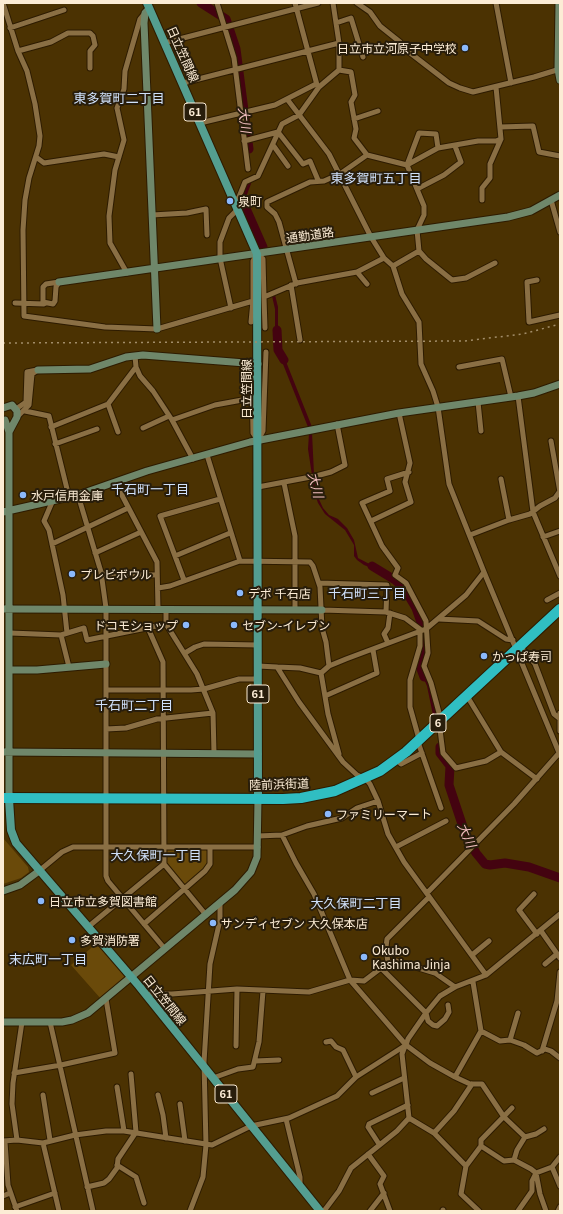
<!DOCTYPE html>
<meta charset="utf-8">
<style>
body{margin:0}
#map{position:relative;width:563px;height:1214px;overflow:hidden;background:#4b3202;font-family:Georgia,serif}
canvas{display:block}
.frame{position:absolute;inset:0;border:4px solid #fcecd5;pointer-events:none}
</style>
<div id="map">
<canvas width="563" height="1214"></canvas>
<div class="frame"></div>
</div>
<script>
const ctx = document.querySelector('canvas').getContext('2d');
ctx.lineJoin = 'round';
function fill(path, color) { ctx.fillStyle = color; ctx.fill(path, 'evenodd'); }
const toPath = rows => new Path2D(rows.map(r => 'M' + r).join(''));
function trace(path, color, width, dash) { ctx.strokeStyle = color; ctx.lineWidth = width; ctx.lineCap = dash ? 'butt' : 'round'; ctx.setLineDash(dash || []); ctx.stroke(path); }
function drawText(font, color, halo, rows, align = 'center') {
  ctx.font = font + ' Georgia,"Noto Sans JP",serif'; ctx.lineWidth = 4; ctx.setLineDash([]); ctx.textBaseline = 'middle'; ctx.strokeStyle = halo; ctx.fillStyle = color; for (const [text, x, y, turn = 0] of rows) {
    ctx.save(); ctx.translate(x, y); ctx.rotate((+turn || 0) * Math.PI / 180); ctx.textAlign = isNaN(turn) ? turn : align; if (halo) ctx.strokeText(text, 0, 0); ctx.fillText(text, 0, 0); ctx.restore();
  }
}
const green = toPath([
 [3,838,28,867,29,872,21,878,3,884],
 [204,848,208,852,207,865,203,871,184,886,165,864,165,852,167,849],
 [97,943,125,975,124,979,101,999,71,965]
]);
const water = toPath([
 [252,181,245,200,250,215,247,216,241,200,248,183],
 [252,217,264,246,261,247,248,218],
 [275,295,278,307,278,332,280,341,277,341,275,332,275,309,272,296],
 [277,349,281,349,312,427,308,427],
 [312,433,314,474,312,475,308,449,309,434],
 [312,478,314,478,317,495,323,508,329,515,338,519,347,528,354,540,358,558,394,577,403,584,409,591,423,621,423,626,420,625,405,588,400,583,387,574,364,565,357,560,354,556,354,545,345,530,325,514,318,503,314,491],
 [423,632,425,650,421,666,430,685,437,716,434,720,427,686,420,670,423,654,421,634]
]);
const river = toPath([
 [201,3,226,19,236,49,249,149],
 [244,204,263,247],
 [277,330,278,350,284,360],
 [372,566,395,580,404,588,416,608,422,625,425,651,421,669,424,677],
 [440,747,440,753,450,766,449,785,465,833,476,853,485,864,490,865,505,863,529,867,560,878]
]);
const street = toPath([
 [3,3,18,51,27,71,35,104,40,136,39,146,29,178,25,200,23,230,24,316,105,327,157,329,253,301,253,261,257,254,263,259,264,297,297,283,357,272],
 [217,3,234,58,248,169],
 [295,3,317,85],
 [333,3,339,43,339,70],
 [357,3,370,12,380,26,400,42,405,49,449,83,460,88,473,92,534,77,560,69],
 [496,3,511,83],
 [336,23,351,18,363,57],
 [10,28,64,10],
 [164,43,318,3],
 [18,51,51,42,68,33,90,33,93,36,95,45,90,51,90,68],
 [183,83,339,43],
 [287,99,329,154,371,237,384,258],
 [354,119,378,111],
 [200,123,275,105,316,84],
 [500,127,533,126,539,152,560,156],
 [244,141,278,132,303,164,310,161,318,180],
 [273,145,288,166],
 [438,148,436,134,419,133,407,165,424,206,424,215,417,230,419,251,426,259,452,280,466,278,495,263],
 [36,157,44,163,104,154,119,157],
 [417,189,444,175,461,162,455,146],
 [482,200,482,188,490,178,490,164,501,139,496,87],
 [551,200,560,232],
 [235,202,239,197,245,182,258,176,282,124,299,115,319,87,339,70,351,72,355,95,351,102,356,129,354,138,367,155,407,165,438,148,478,141,496,141,501,139],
 [152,215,187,213,206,209,207,235],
 [393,266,419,251],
 [127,273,110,243,109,216,115,170,124,140,117,108,124,89,125,71,140,19,145,13],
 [537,280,527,282,529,322,560,315],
 [59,282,56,287,55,301,53,304,43,302,43,287,46,284,59,282],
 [296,284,279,222,275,214,267,207,267,202,310,182,324,181,340,174,367,155],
 [367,284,357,272,384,258,393,266,402,294,419,322,421,364,433,391,438,407,449,484,484,572,560,755],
 [291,285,300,340],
 [264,297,265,328],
 [15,303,44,304],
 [231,308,220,258,220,242,229,218,238,209],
 [251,322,253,301],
 [135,356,136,367,140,376,153,391,172,420,193,459],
 [459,367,502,359,511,397],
 [252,377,253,433,258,440,263,431,266,352],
 [518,396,533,512,560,576],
 [478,402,481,431],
 [16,409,26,402,27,372,37,370],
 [25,411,49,416,69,497],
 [17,417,29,405,32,374,38,370],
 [172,420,215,405,253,398],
 [51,427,108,404],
 [143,428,169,416],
 [118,432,108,404,136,367],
 [551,441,560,492],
 [55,444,97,429],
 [207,455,240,561],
 [409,472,387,479,390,491,362,503,382,546,398,568,395,575,406,583,426,621,428,653,424,666,431,683,441,720],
 [501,479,509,520],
 [115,482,157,562,158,609],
 [284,483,295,536,295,609],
 [258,487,316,476,331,472,345,465,337,424],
 [78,495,101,572,106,608,106,876,108,881,165,949],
 [53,500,44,521,49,530,63,595,67,633],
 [371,521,411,502,405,482,410,463,399,413],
 [470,535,509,520,530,514,540,506,555,498,560,491],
 [543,537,560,531],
 [52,544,128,508],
 [95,553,141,532],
 [175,556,230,533],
 [101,574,157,575],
 [184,580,160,516,220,499],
 [319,583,387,585,386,612],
 [158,588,170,586,240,561,310,562,313,566,320,587,322,628,326,642,329,666],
 [547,600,560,593],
 [166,609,166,624,197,674,213,713,214,753],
 [322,610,386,612,405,618,421,630],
 [439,619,478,621,506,639,513,640],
 [148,628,163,662,164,864,206,915],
 [10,633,61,635],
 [388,643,384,634,388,628,390,613],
 [520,646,535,664,554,714,559,718],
 [185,653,195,647,204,644,258,645],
 [258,666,277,667,299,702,343,762,357,775,366,779,370,784,378,801,388,834,404,862,486,975],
 [69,667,61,635,84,628,87,640,166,624],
 [277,667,300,668,321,673,328,714,339,754],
 [321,673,329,666,346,659,426,629,466,595,484,572],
 [106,690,191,690,204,689,239,679,258,679],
 [325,696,377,673,373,650],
 [467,696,501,752,537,779],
 [560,713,560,731],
 [439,722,443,753,456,768,486,761,501,752],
 [106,729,126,728,157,719,213,713],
 [419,739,410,707,410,680,420,646,420,632],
 [418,742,441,808],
 [397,760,401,764,422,753],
 [282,835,296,863,314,894,350,980,406,1045,430,1063,455,1077,470,1084,482,1084,504,1117,525,1137,517,1150,514,1160],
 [258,836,282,835,307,826,342,818,357,808,378,801],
 [396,847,446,821],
 [39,871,62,852,73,847,258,847],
 [427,893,514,804,560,752],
 [534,894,519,910,537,934],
 [144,924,205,871,210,864,210,847],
 [88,927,164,864],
 [541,931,560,958],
 [472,955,489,941],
 [388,963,386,947,387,939,429,897],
 [545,964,557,954],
 [381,968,426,1013,428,1021,433,1025,437,1026,445,1019,449,1012,448,1005],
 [147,996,150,994,172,994,237,989,309,992,350,980,364,981,385,965,396,961,435,973,455,987],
 [50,1022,93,1211],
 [481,1031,500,1041,510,1040,524,1045,537,1053,545,1049,551,1051,560,1058],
 [510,1040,518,1013],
 [326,1042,331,1041,336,1047,343,1050,356,1077],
 [236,1046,237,989],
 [542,1051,557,1001,560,972],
 [255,1061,279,1060],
 [14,1073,61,1065,115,1053,106,999],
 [455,1077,481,1031,473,982],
 [213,1078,238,1069,253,1067,259,1042,263,991],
 [117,1087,124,1131],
 [372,1093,404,1078],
 [43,1095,50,1140],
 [158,1095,163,1115,166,1138],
 [180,1104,185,1141],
 [409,1118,434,1133,466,1166,461,1194,479,1211],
 [286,1119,300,1177,300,1186],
 [434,1133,454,1111,472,1084],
 [525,1137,536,1134,544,1129],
 [17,1140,12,1104,13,1083,22,1022],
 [3,1141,17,1140,43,1143,75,1135,106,1131,124,1131,212,1145,251,1126,289,1118,337,1096,356,1077,406,1045,408,1039,426,1013,440,996,455,987,486,975,560,914],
 [5,1142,8,1185,17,1211],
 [43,1143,59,1211],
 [379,1144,368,1127,369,1124,408,1105],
 [481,1146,481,1140,512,1108],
 [368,1154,384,1176,380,1184,390,1211],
 [117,1165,136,1177,144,1203],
 [466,1166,481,1146,504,1161,514,1160,531,1169,536,1173,540,1194,546,1211],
 [552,1167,560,1186],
 [87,1187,104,1183,109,1179,117,1168,118,1159,136,1132,131,1074],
 [3,1196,10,1193],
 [15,1207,55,1193],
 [190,1211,203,1177,206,1145,204,1062,210,964,220,920,220,904],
 [324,1211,339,1191,351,1168,397,1131,409,1118,402,1054,405,1046],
 [370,1211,384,1193],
 [443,1211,443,1210],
 [518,1211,532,1191,532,1181,536,1173,552,1167,560,1157],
 [558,1211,560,1207]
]);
const secondary = toPath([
 [559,3,558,69,560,80],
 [149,9,145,13,144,23,157,329],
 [59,282,508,217,531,211,560,195],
 [38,370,90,369,126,357,143,355,258,364],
 [3,408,12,405,17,411,17,417,9,432],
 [5,420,9,432,9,799],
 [3,512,78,495,147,471,250,442,399,413,518,396,534,393,560,384],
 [3,609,322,610],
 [10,670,37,670,106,664],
 [3,752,258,754],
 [3,891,20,885,39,871],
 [3,1022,62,1022,72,1020,88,1013,235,890,251,872,257,857,258,799]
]);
const primary = toPath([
 [147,3,257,254,258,799],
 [9,799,11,830,16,843,139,986,320,1211]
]);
const highway = toPath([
 [3,798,283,799,301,798,335,791,380,771,406,752,560,609]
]);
const rail = toPath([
 [3,343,464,341,523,334,560,324]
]);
const markers = [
 [465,48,4,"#8bb9fc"],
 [230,201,4,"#8bb9fc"],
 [23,495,4,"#8bb9fc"],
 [72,574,4,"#8bb9fc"],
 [240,593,4,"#8bb9fc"],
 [186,625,4,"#8bb9fc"],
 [234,625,4,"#8bb9fc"],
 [484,656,4,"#8bb9fc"],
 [328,814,4,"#8bb9fc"],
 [41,901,4,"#8bb9fc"],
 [213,923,4,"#8bb9fc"],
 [72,940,4,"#8bb9fc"],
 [364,957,4,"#8bb9fc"]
];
const shields = [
 [195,112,22],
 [258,694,22],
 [438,723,16],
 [226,1094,22]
];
const shieldNames = [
 ["61",195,112],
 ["61",258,694],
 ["6",438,723],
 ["61",226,1094]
];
const poiNames = [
 ["日立市立河原子中学校",457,48,"right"],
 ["泉町",238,201],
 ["水戸信用金庫",31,495],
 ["プレビボウル",80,574],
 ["デポ 千石店",248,593],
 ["ドコモショップ",178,625,"right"],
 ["セブン-イレブン",242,625],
 ["かっぱ寿司",492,656],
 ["ファミリーマート",336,814],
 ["日立市立多賀図書館",49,901],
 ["サンディセブン 大久保本店",221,923],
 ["多賀消防署",80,940],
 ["Okubo",372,950],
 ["Kashima Jinja",372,964]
];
const streetNames = [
 ["日立笠間線",183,54,66],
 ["通勤道路",310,235,-8],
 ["日立笠間線",246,389,-90],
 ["陸前浜街道",279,784,-2],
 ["日立笠間線",165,1000,51]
];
const neighbourhoodNames = [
 ["東多賀町二丁目",119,98],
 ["東多賀町五丁目",376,178],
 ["千石町一丁目",150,489],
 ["千石町三丁目",367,593],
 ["千石町二丁目",134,705],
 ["大久保町一丁目",156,855],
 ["大久保町二丁目",356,903],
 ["末広町一丁目",48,959]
];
const waterNames = [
 ["大川",245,120,83],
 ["大川",316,485,76],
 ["大川",467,835,66]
];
fill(green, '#6a4a0a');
fill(water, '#440310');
trace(river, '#440310', 9);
trace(street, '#2d1b00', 7);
trace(secondary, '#2d1b00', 9);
trace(primary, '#2d1b00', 10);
trace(highway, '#2d1b00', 12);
trace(street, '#8a6f44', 5);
trace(secondary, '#6f876a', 7);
trace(primary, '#549e90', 8);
trace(highway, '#30bec2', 10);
trace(rail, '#a28d69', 1.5, [2, 4]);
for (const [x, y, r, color] of markers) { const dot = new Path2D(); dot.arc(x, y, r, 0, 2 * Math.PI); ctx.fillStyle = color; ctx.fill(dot); trace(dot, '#281d0b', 1.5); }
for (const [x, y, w] of shields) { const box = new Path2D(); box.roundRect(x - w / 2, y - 9, w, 18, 3); ctx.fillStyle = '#281d0b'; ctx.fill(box); trace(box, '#fcecd5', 1); }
drawText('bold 11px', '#fcecd5', null, shieldNames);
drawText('12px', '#fcecd5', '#281d0b', poiNames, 'left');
drawText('12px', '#fcecd5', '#281d0b', streetNames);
drawText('13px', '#d0e1fb', '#281d0b', neighbourhoodNames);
drawText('italic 13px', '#f0bdbd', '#281d0b', waterNames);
</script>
